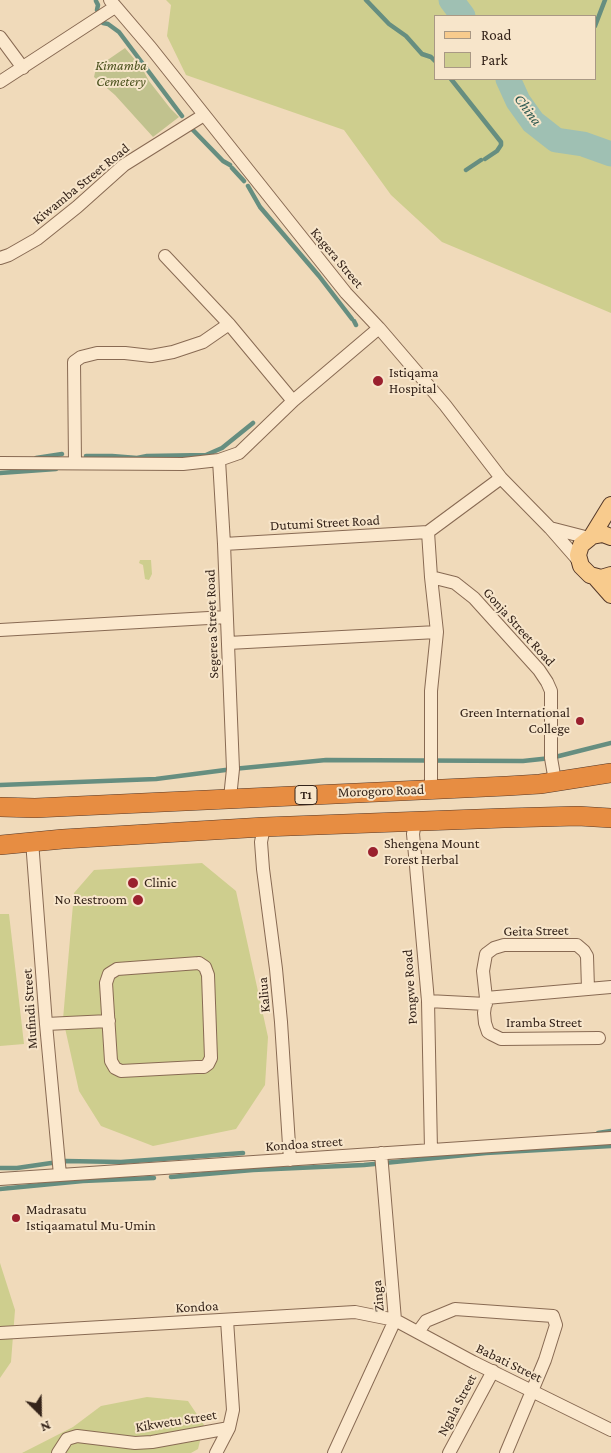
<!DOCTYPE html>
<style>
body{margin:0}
#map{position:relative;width:611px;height:1453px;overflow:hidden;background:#f0daba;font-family:"Crimson Pro",serif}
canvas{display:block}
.legend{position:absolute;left:434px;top:15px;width:162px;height:65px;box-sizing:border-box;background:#f7e5ca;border:1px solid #a99884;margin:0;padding:6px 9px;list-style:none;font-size:15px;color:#35241a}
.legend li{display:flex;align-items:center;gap:10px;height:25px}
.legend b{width:25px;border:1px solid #a99884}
.north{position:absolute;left:15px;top:1388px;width:50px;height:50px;-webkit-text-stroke:4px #f7e5ca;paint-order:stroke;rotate:157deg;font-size:14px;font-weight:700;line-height:20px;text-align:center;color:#35241a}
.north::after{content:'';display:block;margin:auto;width:18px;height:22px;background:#35241a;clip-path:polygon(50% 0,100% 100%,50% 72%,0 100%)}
</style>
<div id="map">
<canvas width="611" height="1453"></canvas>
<ul class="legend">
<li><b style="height:6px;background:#f8cb8d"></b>Road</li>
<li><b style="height:14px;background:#cece8e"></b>Park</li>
</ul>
<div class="north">N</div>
</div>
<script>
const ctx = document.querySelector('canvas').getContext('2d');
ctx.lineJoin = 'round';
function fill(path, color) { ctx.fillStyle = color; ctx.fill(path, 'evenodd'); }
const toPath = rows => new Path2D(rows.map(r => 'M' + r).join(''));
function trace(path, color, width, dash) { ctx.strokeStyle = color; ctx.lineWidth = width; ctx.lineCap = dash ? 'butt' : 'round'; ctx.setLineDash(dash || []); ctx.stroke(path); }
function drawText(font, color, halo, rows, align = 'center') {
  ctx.font = font + ' "Crimson Pro",serif'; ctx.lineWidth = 4; ctx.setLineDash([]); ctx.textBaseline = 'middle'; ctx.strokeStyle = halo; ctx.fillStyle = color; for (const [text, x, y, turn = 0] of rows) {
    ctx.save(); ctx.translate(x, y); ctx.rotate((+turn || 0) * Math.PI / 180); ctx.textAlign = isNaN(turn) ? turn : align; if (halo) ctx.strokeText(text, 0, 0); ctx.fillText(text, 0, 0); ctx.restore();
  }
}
const green = toPath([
 [166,0,611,0,611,313,442,242,391,195,344,130,186,75,167,36,171,5],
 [435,16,595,16,595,79,435,79],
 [140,560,151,560,152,574,149,580,145,579,143,565,139,563],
 [202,863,236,891,268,1037,265,1085,236,1129,153,1146,101,1126,79,1091,63,1019,74,893,94,870],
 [0,914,9,914,24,1044,0,1046],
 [0,1263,15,1310,11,1362,0,1378],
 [147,1397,188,1401,204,1425,198,1449,191,1453,22,1453,73,1427,101,1406]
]);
const cemetery = toPath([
 [125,48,142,68,149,81,170,108,179,117,153,137,115,95,94,77,96,68]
]);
const stream = toPath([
 [366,0,389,24,406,36,422,54,431,57,435,61],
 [96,1,98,5,97,10],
 [103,23,108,24,119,32,182,116],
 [595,26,605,0],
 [451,79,501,142,501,145,497,151,485,159],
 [192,129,223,161,230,165],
 [232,168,244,181],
 [466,170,481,160],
 [248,186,260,207,319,276,352,319],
 [354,321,356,325],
 [86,456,112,456,137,458,147,456,206,455,222,448,253,423],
 [36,458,62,454],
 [0,473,56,469],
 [0,785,156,779,233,769,326,760,523,761,551,758,611,743],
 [598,1133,611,1131],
 [0,1168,17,1168,65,1161,121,1162,243,1153],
 [171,1177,253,1170,364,1165,486,1153,611,1146],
 [0,1189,83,1181,154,1178]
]);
const river = toPath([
 [451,0,463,16],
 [508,79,518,101,533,122,556,140,583,144,611,154]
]);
const minor = toPath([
 [110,0,151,48,346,293,379,328,445,405,501,478,550,528,578,560],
 [0,37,23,68],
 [0,82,115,7],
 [165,256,229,324,293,401],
 [0,258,9,255,37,239,77,207,124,165,204,115],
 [219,460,224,544,233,769,230,798],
 [0,463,183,464,219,460,239,453,293,401,379,328],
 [75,463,74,362,81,357,97,353,125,353,151,356,173,352,203,342,229,324],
 [550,528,589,538],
 [428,532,431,577,437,632,431,691,431,789],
 [428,532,501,478],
 [224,544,428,532],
 [431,577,455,583,474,598,539,670,547,682,551,691,551,758,555,781],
 [0,630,226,617],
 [228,643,437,632],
 [415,822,413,834,415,855,428,1001,431,1150],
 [264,827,261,842,263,869,276,969,281,1022,290,1160],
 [32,841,46,1024,60,1175],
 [199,963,205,967,208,975,211,1058,208,1064,204,1067,197,1067,121,1071,115,1068,111,1061,106,983,109,974,117,969,199,963],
 [588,989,587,956,584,951,577,945,504,945,494,948,486,954,483,971,486,998,484,1013,485,1023,488,1032,491,1034,501,1039,599,1038],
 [486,998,611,987],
 [428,1001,486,1004],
 [46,1024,109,1021],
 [0,1179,611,1138],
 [418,1332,426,1321,455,1309,553,1316,556,1325,545,1360,506,1453],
 [0,1333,355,1312,395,1320,473,1362,611,1430],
 [58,1453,67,1439,77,1436,135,1443,152,1442,229,1428],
 [216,1453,229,1428,233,1410,227,1320],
 [334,1453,395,1320,381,1153],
 [449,1453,493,1371]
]);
const major = toPath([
 [592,536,611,505],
 [611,537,603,534,592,536,581,545,578,555,581,566,590,575,601,578,611,575],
 [596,578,611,595]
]);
const highway = toPath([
 [0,807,35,808,507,786,540,784,611,773],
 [0,845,63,839,264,827,504,818,578,816,611,818]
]);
const markers = [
 [378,381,6,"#9a202e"],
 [580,721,5,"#9a202e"],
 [373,852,6,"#9a202e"],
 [133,883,6,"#9a202e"],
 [138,900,6,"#9a202e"],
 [16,1218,5,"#9a202e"]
];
const shields = [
 [306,795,22]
];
const shieldNames = [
 ["T1",306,795]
];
const parkNames = [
 ["Kimamba",121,66],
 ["Cemetery",121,82]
];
const streetNames = [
 ["Kiwamba Street Road",81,184,-39],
 ["Kagera Street",337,258,50],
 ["Dutumi Street Road",325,523,-3],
 ["Segerea Street Road",212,624,-92],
 ["Gonja Street Road",519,627,48],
 ["Morogoro Road",381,791,-2],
 ["Geita Street",536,931,-1],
 ["Pongwe Road",410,987,-94],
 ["Kaliua",264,995,-95],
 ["Mufindi Street",30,1009,-94],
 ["Iramba Street",544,1023],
 ["Kondoa street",304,1144,-4],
 ["Zinga",378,1296,-95],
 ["Kondoa",197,1307,-3],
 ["Babati Street",509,1363,26],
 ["Ngala Street",457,1405,-62],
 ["Kikwetu Street",176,1421,-9]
];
const poiNames = [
 ["Istiqama",389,373],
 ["Hospital",389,389],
 ["Green International",570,713,"right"],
 ["College",570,729,"right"],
 ["Shengena Mount",384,844],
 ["Forest Herbal",384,860],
 ["Clinic",144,883],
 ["No Restroom",127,900,"right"],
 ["Madrasatu",26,1210],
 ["Istiqaamatul Mu-Umin",26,1226]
];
const waterNames = [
 ["China",528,110,53]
];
fill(green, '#cece8e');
fill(cemetery, '#c1c28e');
trace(stream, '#668e80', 4.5);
trace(river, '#9fc0b3', 25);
trace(minor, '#886a53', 14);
trace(major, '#543829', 18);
trace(highway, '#543829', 20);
trace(minor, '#fbe8cd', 12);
trace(major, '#f8cb8d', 16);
trace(highway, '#e78d42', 19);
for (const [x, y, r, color] of markers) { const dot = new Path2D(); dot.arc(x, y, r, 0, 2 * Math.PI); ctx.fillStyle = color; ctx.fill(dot); trace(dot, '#f7e5ca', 2); }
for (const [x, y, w] of shields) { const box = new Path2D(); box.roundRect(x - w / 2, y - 9.5, w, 19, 4); ctx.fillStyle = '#f7e5ca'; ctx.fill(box); trace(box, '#35241a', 1); }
drawText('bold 12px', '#35241a', null, shieldNames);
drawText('italic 14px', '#4c531f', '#f7e5ca', parkNames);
drawText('14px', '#35241a', '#f7e5ca', streetNames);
drawText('14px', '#35241a', '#f7e5ca', poiNames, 'left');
drawText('italic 15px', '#28564e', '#f7e5ca', waterNames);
</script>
